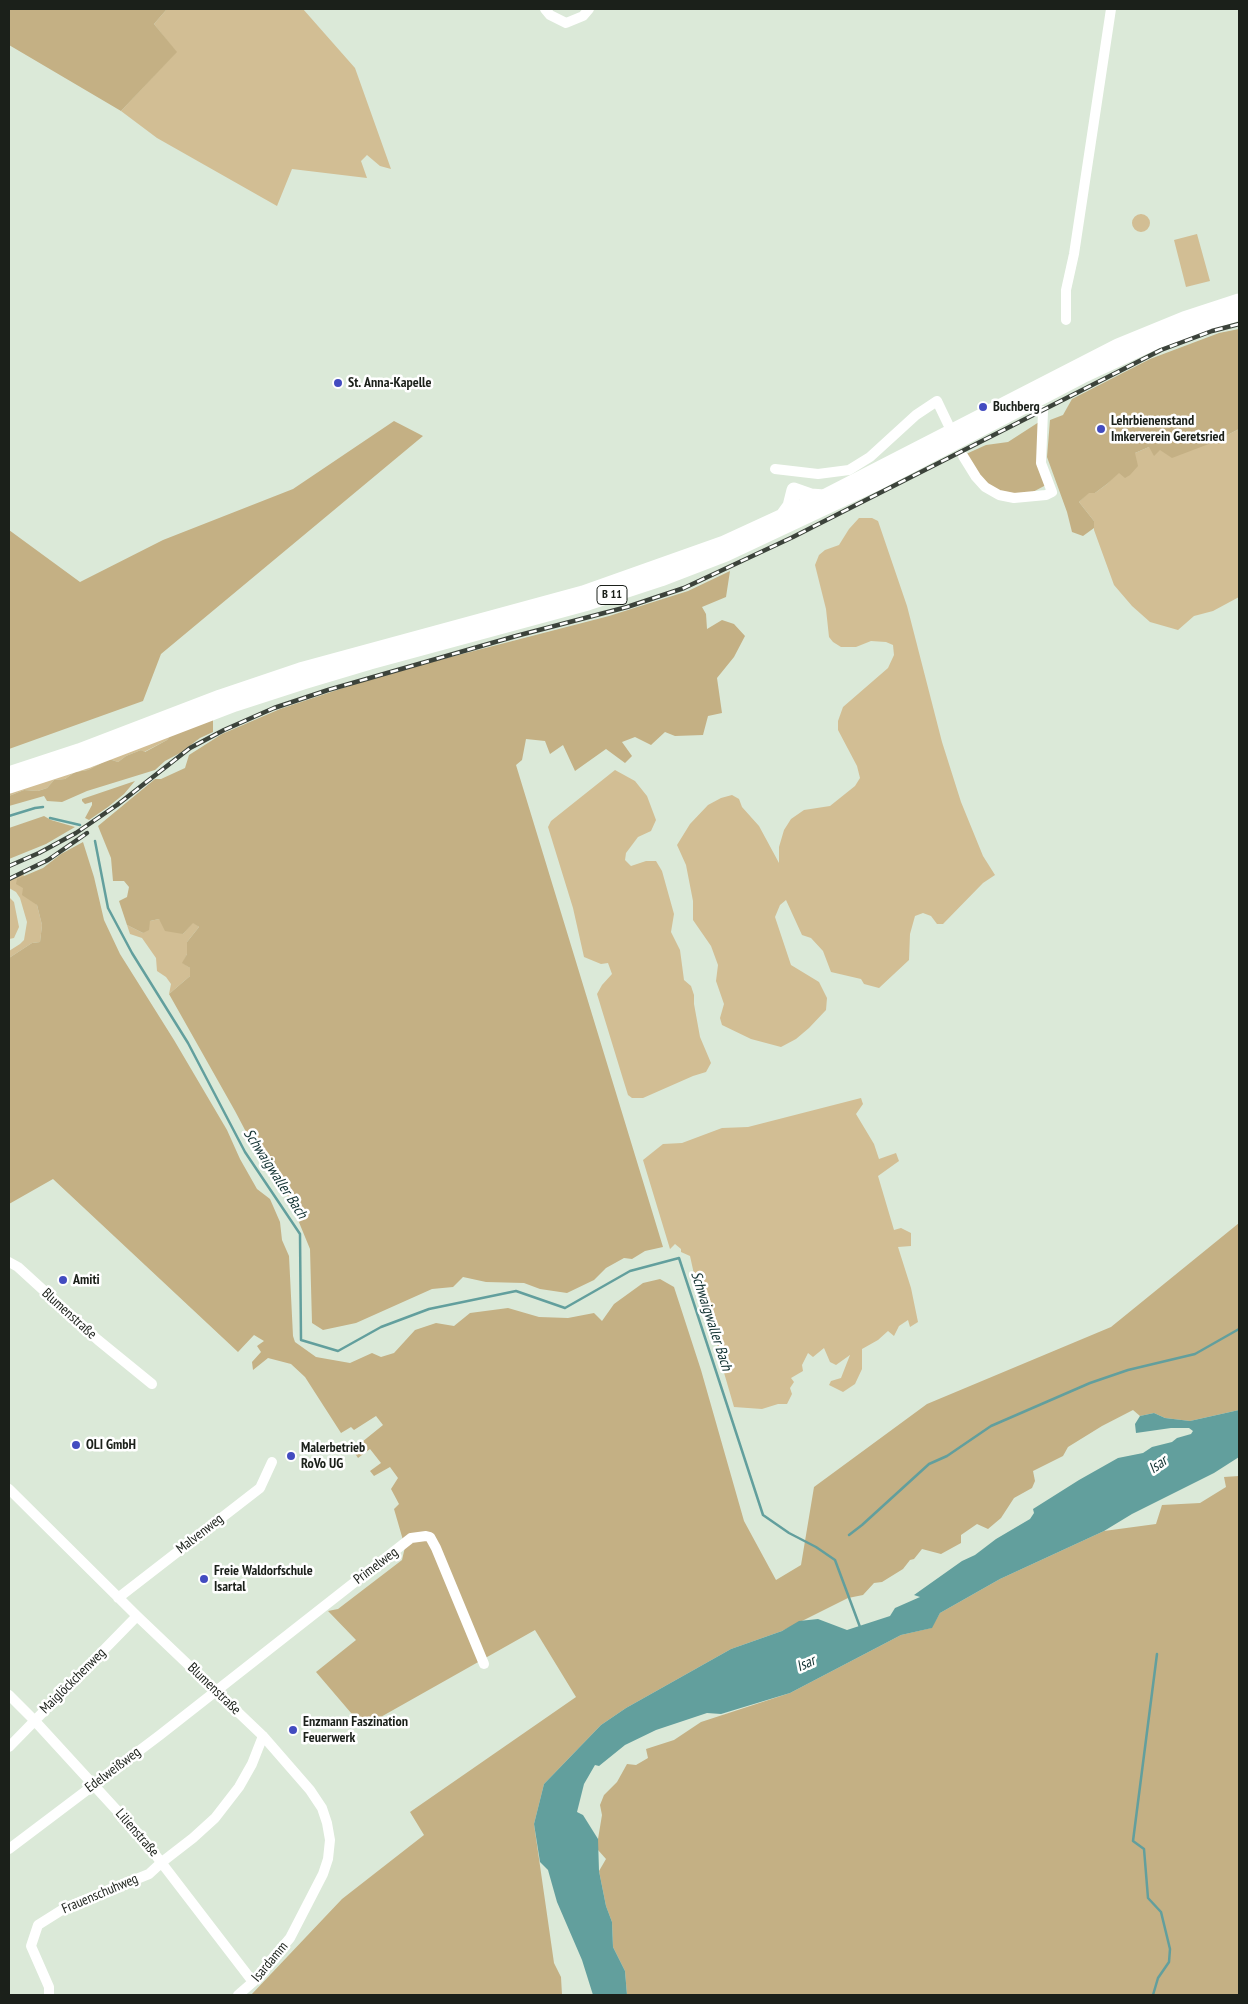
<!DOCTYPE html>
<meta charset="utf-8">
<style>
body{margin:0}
#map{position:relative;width:1248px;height:2004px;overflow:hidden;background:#dbe9d8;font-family:"PT Sans Narrow",sans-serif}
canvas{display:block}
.frame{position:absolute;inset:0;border:10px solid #1b201a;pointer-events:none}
</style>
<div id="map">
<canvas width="1248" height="2004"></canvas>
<div class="frame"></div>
</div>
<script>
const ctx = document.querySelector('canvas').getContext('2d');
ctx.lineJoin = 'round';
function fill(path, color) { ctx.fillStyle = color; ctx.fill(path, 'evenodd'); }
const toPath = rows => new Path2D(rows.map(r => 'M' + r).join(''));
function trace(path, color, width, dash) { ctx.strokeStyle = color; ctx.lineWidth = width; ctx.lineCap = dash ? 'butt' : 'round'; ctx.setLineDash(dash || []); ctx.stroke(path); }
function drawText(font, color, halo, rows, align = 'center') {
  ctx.font = font + ' "PT Sans Narrow",sans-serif'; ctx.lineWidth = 5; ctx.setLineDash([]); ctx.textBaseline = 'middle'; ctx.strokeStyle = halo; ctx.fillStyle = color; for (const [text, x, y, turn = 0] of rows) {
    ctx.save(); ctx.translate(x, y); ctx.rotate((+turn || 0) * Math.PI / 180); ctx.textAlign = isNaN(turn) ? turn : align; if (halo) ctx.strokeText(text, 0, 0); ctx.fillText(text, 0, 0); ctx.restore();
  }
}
const green = toPath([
 [167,9,303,9,355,68,391,169,380,166,367,155,361,161,367,178,292,169,277,206,157,138,121,111,176,52,154,24],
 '1132 223a9 9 0 1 1 18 0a9 9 0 1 1-18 0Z',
 [1197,234,1210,281,1186,287,1174,240],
 [1239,429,1239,597,1213,611,1194,616,1178,630,1150,622,1132,606,1114,585,1094,530,1094,521,1079,502,1089,492,1095,493,1107,484,1135,453,1149,447,1160,450,1214,442],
 [859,518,872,518,878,521,907,606,942,742,961,802,983,856,995,875,983,883,943,924,937,924,931,916,923,913,915,916,910,934,909,960,879,988,864,984,861,979,831,972,823,951,811,938,802,935,786,900,780,905,775,917,791,965,819,982,827,998,826,1010,809,1028,796,1039,781,1047,751,1039,722,1025,720,1018,724,1004,716,981,718,965,711,946,693,920,693,901,686,865,677,845,690,824,708,805,721,798,732,795,739,799,742,807,759,826,779,863,779,847,784,830,791,819,804,810,830,806,855,786,860,778,857,766,838,730,838,721,843,707,888,668,894,655,893,645,886,642,871,641,856,647,841,647,833,642,829,637,826,609,815,565,819,555,825,550,839,545,849,529],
 [174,731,167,740,144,752,141,750,126,756,118,762,109,759,88,770,75,772,65,779,54,780,47,788,38,791,24,790,9,796,9,789],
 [615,770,635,781,647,796,656,820,651,831,638,837,626,853,625,860,631,866,646,861,656,861,662,871,674,914,671,932,680,950,684,980,691,986,694,995,694,1004,700,1037,711,1063,706,1072,693,1076,643,1098,632,1098,628,1095,623,1079,597,994,602,985,612,974,608,963,601,964,584,957,573,908,548,827,551,821],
 [23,873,27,888,37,905,42,925,40,942,32,943,9,958,9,951,20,944,24,940,27,922,20,898,16,892,9,888,9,879],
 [9,897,14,902,19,927,14,938,9,939],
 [159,919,183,934,193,922,199,927,187,942,187,954,183,963,190,968,190,976,169,994,171,984,166,977,157,971,156,958,142,938,130,934,127,925,143,933,150,921],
 [861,1098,863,1104,856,1114,874,1144,879,1159,896,1153,899,1161,878,1176,894,1230,901,1228,911,1233,911,1246,898,1247,911,1288,918,1322,910,1327,908,1320,899,1326,894,1336,888,1331,878,1340,862,1349,862,1369,855,1384,843,1392,829,1385,831,1381,841,1378,850,1355,836,1365,830,1362,824,1348,813,1357,808,1353,802,1365,803,1371,791,1378,794,1382,790,1388,792,1394,787,1404,778,1404,762,1409,734,1407,718,1352,717,1336,713,1335,708,1320,706,1306,699,1295,699,1284,694,1274,690,1256,681,1252,681,1249,675,1244,670,1249,643,1160,663,1144,682,1143,722,1128,748,1127]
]);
const forest = toPath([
 [9,9,167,9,154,24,177,52,121,111,9,45],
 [1239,329,1239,429,1214,442,1172,458,1160,450,1154,456,1149,447,1135,453,1138,466,1130,475,1125,478,1119,473,1107,484,1095,493,1089,493,1079,502,1094,521,1094,528,1083,536,1072,532,1067,512,1047,457,1050,420,1063,415,1072,399,1150,359,1219,333],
 [394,421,423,436,161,654,143,701,9,749,9,530,80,582,163,540,293,489],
 [1039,422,1046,485,1029,494,1011,495,994,489,981,477,966,454,986,445,1008,442],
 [730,571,726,597,702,607,706,614,707,629,722,620,734,624,745,636,734,657,717,678,722,713,708,716,703,735,675,736,665,732,651,745,635,737,622,742,632,756,625,763,606,749,575,771,563,745,550,754,545,741,526,739,522,760,516,765,663,1247,645,1251,632,1259,624,1258,606,1268,594,1280,567,1293,540,1289,524,1283,486,1282,463,1277,453,1287,432,1289,356,1323,323,1330,312,1323,310,1249,289,1198,283,1188,277,1183,273,1183,235,1111,169,994,190,976,190,968,182,963,187,954,187,942,199,927,193,923,183,934,165,931,159,919,150,921,149,930,143,933,127,925,119,901,127,897,129,887,124,881,113,881,111,858,98,826,155,779,161,779,185,768,189,755,222,734,280,709,385,674,609,616,688,591],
 [213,716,213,732,200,738,180,753,165,761,155,770,87,791,62,802,47,801,44,796,9,806,9,796,24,790,38,791,47,788,54,780,65,779,75,772,88,770,109,759,118,762,126,756,141,750,145,752,167,740,174,731],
 [135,781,124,794,108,807,89,820,85,818,92,805,92,802,85,804,82,801,82,799],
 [44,816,51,820,75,827,46,844,9,859,9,828],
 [83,842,94,877,104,920,120,954,174,1040,227,1130,240,1159,257,1189,270,1199,280,1222,282,1240,289,1256,293,1336,295,1342,316,1357,350,1363,372,1353,381,1357,394,1353,415,1330,436,1323,454,1326,470,1313,508,1308,539,1317,568,1318,594,1313,602,1321,614,1304,643,1283,660,1279,674,1287,701,1370,744,1521,776,1580,801,1565,814,1487,927,1404,1111,1327,1239,1223,1239,1410,1190,1421,1165,1418,1154,1413,1140,1416,1133,1410,1102,1426,1068,1447,1063,1456,1033,1471,1035,1481,1032,1488,1014,1498,1001,1518,988,1529,977,1524,961,1535,961,1543,941,1554,922,1549,914,1559,910,1560,903,1569,882,1582,874,1583,863,1595,848,1598,782,1631,731,1649,626,1708,601,1725,544,1784,534,1824,554,1963,561,1977,562,1995,251,1995,342,1899,424,1835,410,1812,576,1697,535,1630,363,1727,316,1672,356,1640,328,1611,338,1609,402,1560,405,1547,394,1509,399,1504,391,1489,398,1478,390,1467,374,1476,370,1471,381,1463,370,1449,358,1458,354,1452,361,1446,362,1442,383,1425,376,1416,354,1430,351,1427,341,1433,305,1377,291,1364,268,1358,253,1370,252,1362,261,1352,257,1346,264,1341,254,1335,238,1352,53,1179,9,1204,9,958,32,943,40,942,42,925,37,905,22,895,23,888,16,884,17,879,43,868,61,854],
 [1239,1476,1239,1995,627,1995,625,1971,613,1947,612,1922,606,1906,599,1871,606,1859,598,1850,598,1839,602,1815,600,1805,604,1795,617,1782,627,1764,636,1765,648,1758,646,1749,674,1740,701,1722,790,1693,901,1635,931,1628,940,1613,1000,1579,1104,1531,1156,1524,1162,1505,1200,1503,1226,1487,1224,1477]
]);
const water = toPath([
 [1239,1410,1239,1457,1214,1473,1132,1514,1104,1531,1000,1579,940,1613,932,1628,901,1635,790,1693,721,1714,707,1713,656,1730,625,1745,599,1766,595,1765,584,1784,577,1812,583,1815,598,1839,599,1871,606,1906,612,1922,613,1947,625,1971,627,1995,593,1995,582,1960,557,1902,548,1870,540,1862,534,1824,544,1784,601,1725,626,1708,731,1649,782,1631,799,1621,818,1619,847,1630,890,1616,895,1608,920,1597,914,1595,962,1561,975,1555,996,1539,1030,1519,1034,1513,1033,1509,1079,1480,1118,1458,1143,1453,1152,1447,1172,1442,1177,1438,1191,1434,1193,1431,1189,1428,1171,1428,1136,1433,1135,1424,1140,1416,1154,1413,1165,1418,1190,1421]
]);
const stream = toPath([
 [9,816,35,808,43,807],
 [50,818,80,825],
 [95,841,108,908,132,953,188,1043,245,1152,300,1234,301,1340,338,1351,381,1327,429,1309,516,1291,565,1308,630,1271,679,1258,763,1515,789,1533,816,1547,835,1560,860,1627],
 [849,1535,862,1525,929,1464,947,1456,991,1426,1090,1383,1128,1370,1195,1354,1239,1329],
 [1153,1995,1158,1978,1169,1962,1170,1949,1161,1912,1148,1898,1144,1849,1133,1841,1157,1654]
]);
const minor = toPath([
 [545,9,550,15,566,23,583,16,589,9],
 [1066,320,1066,290,1074,254,1111,9],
 [963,456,976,477,985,487,999,495,1014,498,1046,495,1052,492,1041,463,1043,411],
 [775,469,818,474,849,470,870,457,916,415,937,401,948,424],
 [9,1262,18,1267,98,1340,152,1384],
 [9,1489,137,1616,263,1736,310,1790,322,1808,327,1823,330,1840,328,1859,323,1874,290,1938,253,1982,238,1995],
 [118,1598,260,1488,272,1462],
 [9,1695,34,1720,144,1840,253,1982],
 [9,1747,137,1616],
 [9,1849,160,1735,411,1538,426,1536,430,1537,436,1548,484,1664],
 [49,1995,49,1987,31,1946,38,1925,65,1908,149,1874,162,1862,193,1838,215,1818,239,1787,252,1764,263,1736]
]);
const primary = toPath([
 [782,517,790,506,794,490,811,496,824,497],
 [9,774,79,751,220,697,300,670,583,593,724,543,824,497,1118,346,1184,319,1239,301],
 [9,786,89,760,235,704,303,682,370,662,588,603,661,579,726,554,877,483,1082,376,1155,342,1239,313]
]);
const rail = toPath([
 [9,866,39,853,76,833,117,805,190,748,224,730,274,708,328,690,516,636,627,607,684,588,793,537,1161,350,1212,331,1239,324],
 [9,879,48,860,87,833]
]);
const markers = [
 [338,383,5,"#434cc0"],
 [983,407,5,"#434cc0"],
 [1101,429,5,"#434cc0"],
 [63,1280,5,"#434cc0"],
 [76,1445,5,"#434cc0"],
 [291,1456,5,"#434cc0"],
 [204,1579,5,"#434cc0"],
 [293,1730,5,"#434cc0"]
];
const shields = [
 [612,595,30]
];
const shieldNames = [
 ["B 11",612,595]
];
const poiNames = [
 ["St. Anna-Kapelle",348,383],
 ["Buchberg",993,407],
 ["Lehrbienenstand",1111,421],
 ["Imkerverein Geretsried",1111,437],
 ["Amiti",73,1280],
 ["OLI GmbH",86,1445],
 ["Malerbetrieb",301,1448],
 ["RoVo UG",301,1464],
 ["Freie Waldorfschule",214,1571],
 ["Isartal",214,1587],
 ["Enzmann Faszination",303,1722],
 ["Feuerwerk",303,1738]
];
const streetNames = [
 ["Blumenstraße",69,1314,42],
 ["Malvenweg",200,1534,-38],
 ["Primelweg",376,1566,-37],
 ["Maiglöckchenweg",73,1681,-45],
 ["Blumenstraße",214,1689,44],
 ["Edelweißweg",113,1770,-37],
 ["Lilienstraße",137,1833,49],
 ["Frauenschuhweg",100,1894,-23],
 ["Isardamm",270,1962,-50]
];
const waterNames = [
 ["Schwaigwaller Bach",275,1174,57],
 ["Schwaigwaller Bach",711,1321,72],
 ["Isar",1158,1465,-36],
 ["Isar",806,1664,-25]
];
fill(green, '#d2be94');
fill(forest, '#c4b084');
fill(water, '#629f9d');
trace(stream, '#629f9d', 2.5);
trace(minor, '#fff', 10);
trace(primary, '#fff', 15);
trace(rail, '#3c433b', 4.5);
trace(rail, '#fff', 2.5, [8]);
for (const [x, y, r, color] of markers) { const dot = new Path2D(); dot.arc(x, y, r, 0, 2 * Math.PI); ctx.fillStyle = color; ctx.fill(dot); trace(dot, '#fff', 2); }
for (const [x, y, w] of shields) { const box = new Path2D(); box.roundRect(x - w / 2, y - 9.5, w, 19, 4); ctx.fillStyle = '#fff'; ctx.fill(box); trace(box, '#1b201a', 1); }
drawText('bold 12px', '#1b201a', null, shieldNames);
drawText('bold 14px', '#1b201a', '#fff', poiNames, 'left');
drawText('14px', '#1b201a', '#fff', streetNames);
drawText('italic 15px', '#123232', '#fff', waterNames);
</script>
